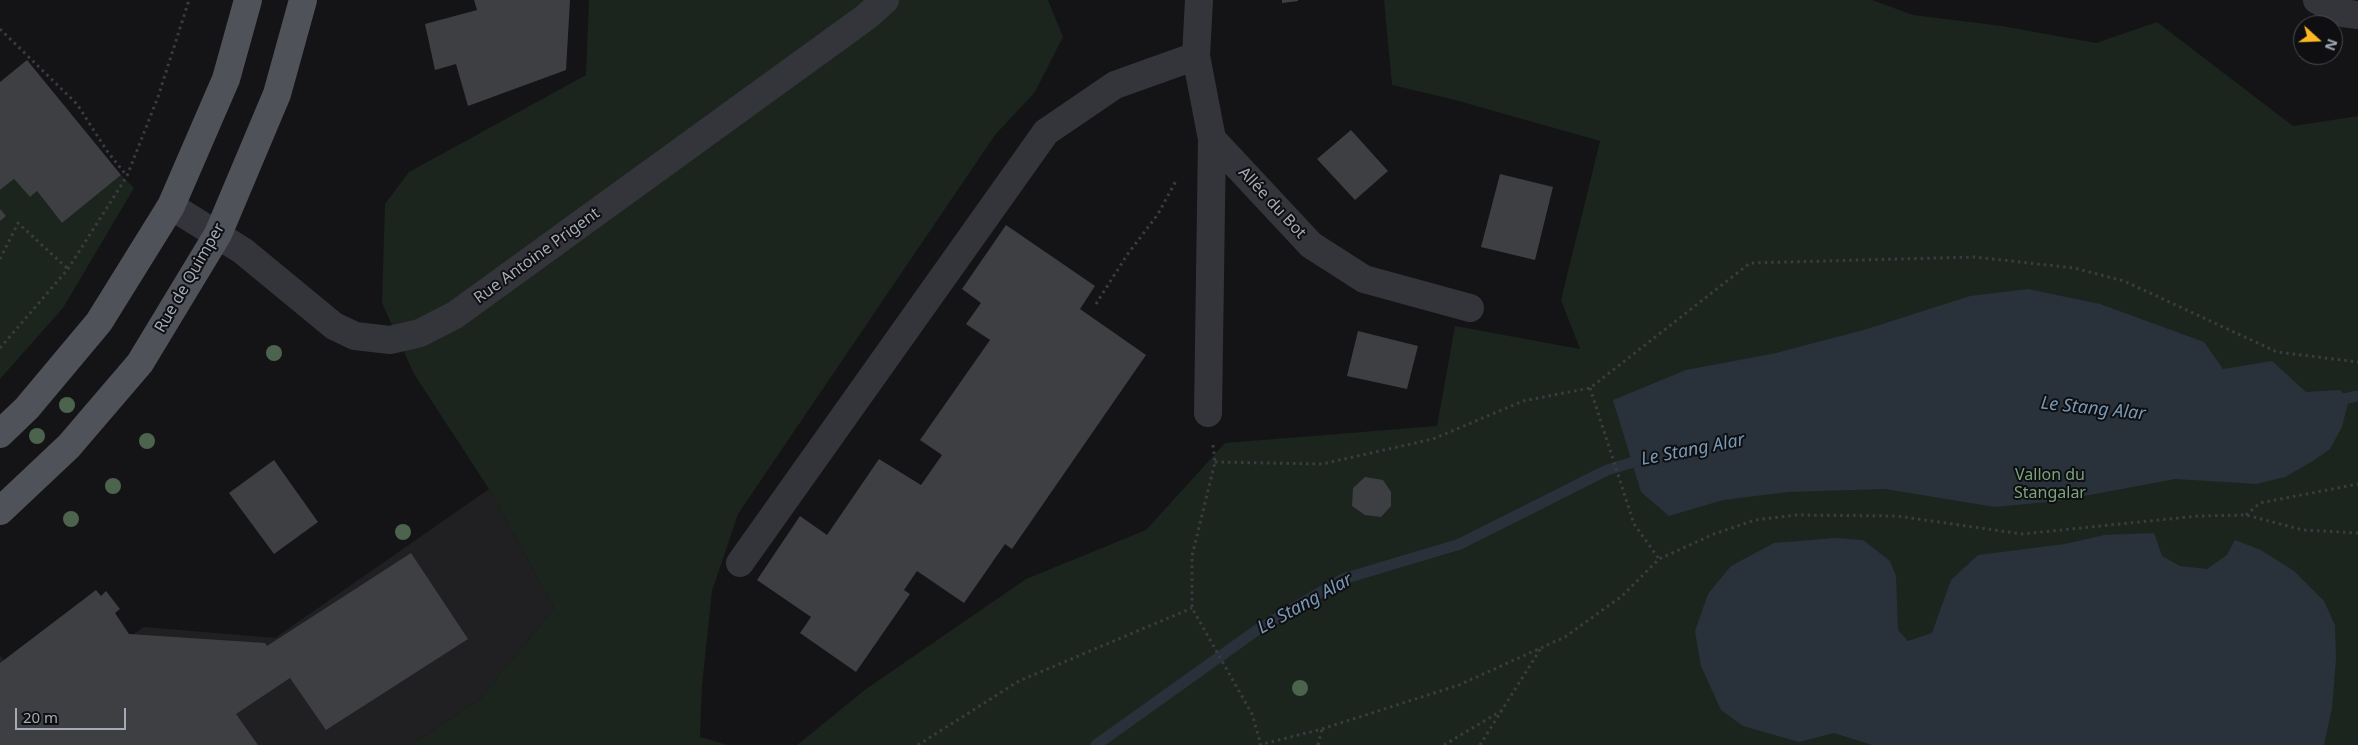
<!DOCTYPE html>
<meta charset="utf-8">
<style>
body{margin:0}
#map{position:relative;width:2358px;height:745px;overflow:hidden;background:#141416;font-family:"Noto Sans",sans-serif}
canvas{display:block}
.north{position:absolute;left:2293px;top:15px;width:50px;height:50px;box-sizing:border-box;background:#0f0f11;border:1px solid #4b4d53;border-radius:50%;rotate:110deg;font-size:14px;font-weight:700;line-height:20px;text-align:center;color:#a4aab7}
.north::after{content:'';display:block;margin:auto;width:18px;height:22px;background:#ffb822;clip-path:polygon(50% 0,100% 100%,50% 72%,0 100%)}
.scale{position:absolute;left:15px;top:708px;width:111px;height:22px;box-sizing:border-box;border:2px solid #a4aab7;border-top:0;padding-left:6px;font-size:15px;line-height:18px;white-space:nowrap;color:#a4aab7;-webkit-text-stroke:4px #0f0f11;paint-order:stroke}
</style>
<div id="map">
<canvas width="2358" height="745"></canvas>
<div class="north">N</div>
<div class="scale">20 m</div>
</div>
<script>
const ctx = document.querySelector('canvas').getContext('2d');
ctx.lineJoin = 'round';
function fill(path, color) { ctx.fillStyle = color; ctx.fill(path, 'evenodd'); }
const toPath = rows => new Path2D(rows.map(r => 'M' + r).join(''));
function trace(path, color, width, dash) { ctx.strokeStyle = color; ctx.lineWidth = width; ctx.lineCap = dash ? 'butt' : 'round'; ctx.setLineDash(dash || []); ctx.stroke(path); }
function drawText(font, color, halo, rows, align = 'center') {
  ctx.font = font + ' "Noto Sans",sans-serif'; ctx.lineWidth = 4; ctx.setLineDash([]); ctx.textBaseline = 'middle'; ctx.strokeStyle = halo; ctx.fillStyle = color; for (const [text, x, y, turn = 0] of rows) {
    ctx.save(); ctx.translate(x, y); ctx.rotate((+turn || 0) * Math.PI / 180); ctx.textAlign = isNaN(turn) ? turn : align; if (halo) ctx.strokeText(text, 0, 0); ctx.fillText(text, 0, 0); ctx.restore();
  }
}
const built = toPath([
 [489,489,554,608,480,699,411,745,0,745,0,655,35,702,144,627,275,638]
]);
const green = toPath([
 [589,0,1048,0,1063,37,1035,92,995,135,738,514,712,591,702,686,700,737,728,745,411,745,480,699,554,608,489,489,414,374,382,303,385,204,409,172,586,75],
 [1384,0,1872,0,1913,15,2002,26,2096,43,2157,22,2293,126,2358,116,2358,745,797,745,866,689,1026,579,1146,530,1225,443,1437,426,1455,326,1580,349,1561,300,1600,141,1455,100,1392,85],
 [121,175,134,188,63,308,0,379,0,190,14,179,30,197,37,191,62,223]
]);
const water = toPath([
 [2028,289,2100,304,2204,342,2223,369,2272,361,2306,392,2340,390,2349,399,2342,427,2330,449,2313,461,2285,477,2256,484,2175,479,2058,501,1995,507,1885,489,1788,492,1723,500,1669,516,1641,492,1613,400,1686,370,1776,353,1867,329,1970,296],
 [2154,533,2162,556,2180,566,2207,569,2227,555,2235,540,2261,550,2294,571,2324,601,2335,625,2336,659,2332,708,2324,745,1872,745,1834,733,1799,742,1743,726,1721,710,1701,666,1695,631,1708,594,1731,566,1774,543,1834,538,1863,540,1890,561,1896,576,1898,630,1908,641,1932,633,1951,580,1978,555,2065,544,2104,535]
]);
const stream = toPath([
 [2334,401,2358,396],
 [1096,745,1257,630,1343,579,1460,544,1607,470,1644,459]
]);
const building = toPath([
 [474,0,570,0,566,70,468,106,456,64,435,70,425,24,477,10],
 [1282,0,1298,0,1298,1,1282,3],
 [27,60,121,175,62,223,37,191,30,197,14,179,0,190,0,82],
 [1351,130,1388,171,1355,200,1317,159],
 [1500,174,1553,187,1535,260,1481,247],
 [0,209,6,216,0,221],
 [1006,225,1095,286,1080,309,1146,355,1012,549,1005,544,964,603,917,571,904,590,910,594,856,672,800,633,811,617,757,580,800,516,827,535,879,459,921,485,942,455,920,440,990,340,966,324,981,303,962,289],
 [1358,331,1418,346,1407,389,1347,376],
 [274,460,318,522,274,554,229,493],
 [1365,477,1383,480,1391,492,1391,506,1381,517,1365,515,1352,506,1353,488],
 [411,553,468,639,326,730,290,678,236,714,258,745,0,745,0,663,96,590,101,596,106,591,120,609,115,613,129,634,265,643,267,646]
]);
const path = toPath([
 [0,29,77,104,107,151,127,176],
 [0,259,18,223,68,269],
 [1096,304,1127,255,1158,214,1177,179],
 [0,348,68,269,127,176,158,97,189,0],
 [1590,388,1634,524,1659,559],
 [1213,445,1215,462,1192,556,1192,608,1252,714,1261,745],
 [1215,462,1322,464,1433,439,1523,401,1590,388,1750,263,1975,257,2074,268,2124,281,2277,352,2358,362],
 [2246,515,2260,503,2358,484],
 [918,745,1019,681,1192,608],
 [1259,745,1322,729,1459,685,1565,637,1622,596,1659,559,1714,534,1755,520,1796,515,1897,516,2022,534,2198,516,2246,515,2303,530,2358,533],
 [1318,745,1322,729],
 [1444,745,1501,711],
 [1480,745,1541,648]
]);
const minor = toPath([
 [1199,0,1196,56,1212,139,1208,413],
 [2317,0,2343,13,2358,15],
 [1212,139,1311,245,1364,279,1470,308],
 [171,206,243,251,334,326,355,336,390,340,420,333,455,315,866,17,885,0],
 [740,563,1046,132,1115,85,1196,56]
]);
const major = toPath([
 [0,434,27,408,99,322,171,206,226,79,248,0],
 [0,511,69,446,140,363,218,234,277,94,303,0]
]);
const trees = [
 [274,353],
 [67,405],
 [37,436],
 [147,441],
 [113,486],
 [71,519],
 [403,532],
 [1300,688]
];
const streetNames = [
 ["Allée du Bot",1272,203,47],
 ["Rue Antoine Prigent",537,256,-36],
 ["Rue de Quimper",190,278,-60]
];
const parkNames = [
 ["Vallon du",2050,475],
 ["Stangalar",2050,493]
];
const waterNames = [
 ["Le Stang Alar",2093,409,6],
 ["Le Stang Alar",1693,450,-11],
 ["Le Stang Alar",1305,604,-29]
];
fill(built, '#202023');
fill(green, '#1b241d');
fill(water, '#29323b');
trace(stream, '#29323b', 11);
fill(building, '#3e3f43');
trace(path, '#3a3c42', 3, [2.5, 4]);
trace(minor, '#34353b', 28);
trace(major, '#50525a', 28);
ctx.fillStyle = '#4c634e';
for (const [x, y] of trees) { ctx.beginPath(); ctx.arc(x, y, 8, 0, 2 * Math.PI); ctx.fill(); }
drawText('16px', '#a4aab7', '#0f0f11', streetNames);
drawText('16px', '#79a47c', '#0f0f11', parkNames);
drawText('italic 18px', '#7898b6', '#0f0f11', waterNames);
</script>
